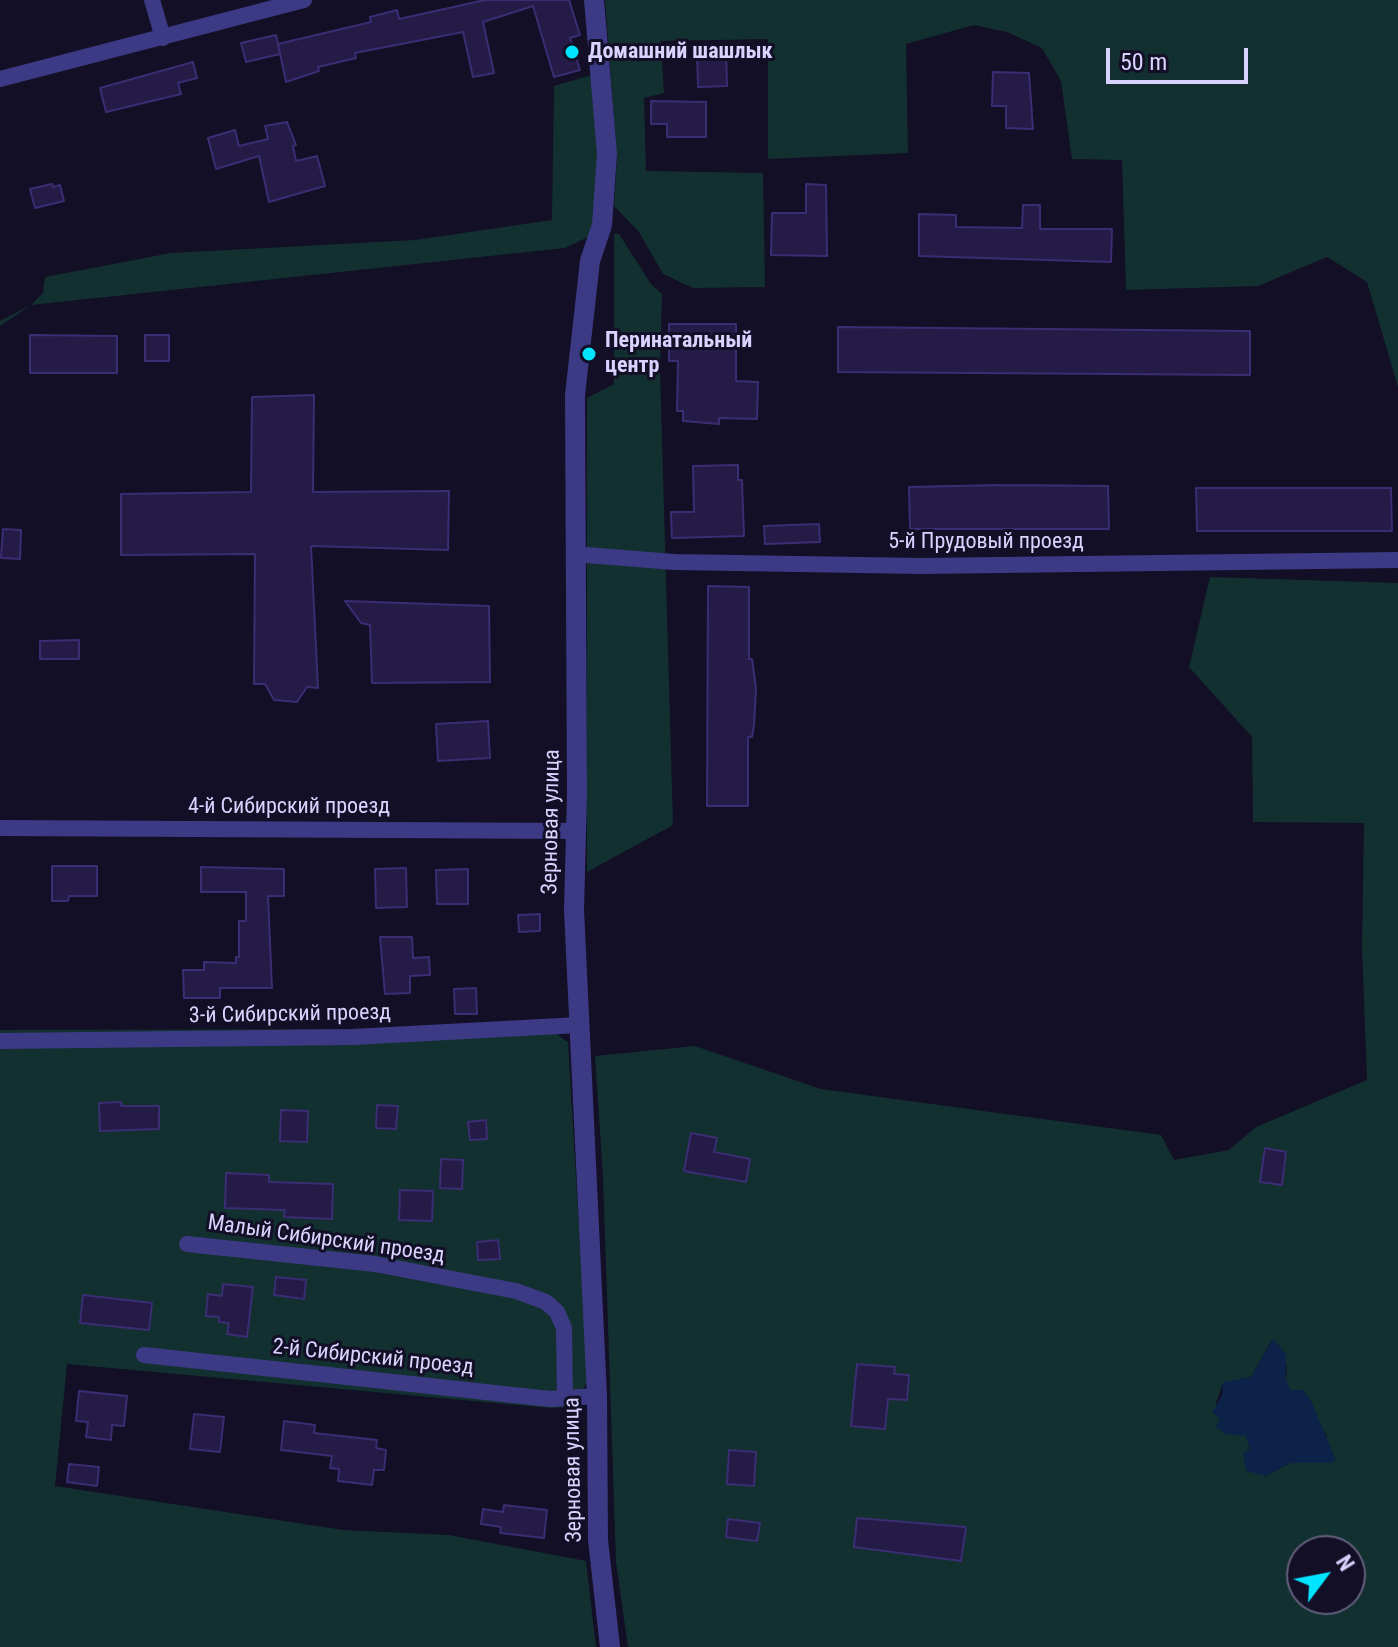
<!DOCTYPE html>
<meta charset="utf-8">
<style>
body{margin:0}
#map{position:relative;width:1398px;height:1647px;overflow:hidden;background:#130f26;font-family:"Roboto Condensed",sans-serif}
canvas{display:block}
.north{position:absolute;left:1286px;top:1535px;width:80px;height:80px;box-sizing:border-box;background:#130f26;border:2px solid #625e7d;border-radius:50%;rotate:58deg;font-size:22px;font-weight:700;line-height:32px;text-align:center;color:#d9d4ff}
.north::after{content:'';display:block;margin:auto;width:28px;height:36px;background:#00e5ff;clip-path:polygon(50% 0,100% 100%,50% 72%,0 100%)}
.scale{position:absolute;left:1106px;top:48px;width:142px;height:36px;box-sizing:border-box;border:4px solid #d9d4ff;border-top:0;padding-left:10px;font-size:24px;line-height:28px;white-space:nowrap;color:#d9d4ff;-webkit-text-stroke:6px #130f26;paint-order:stroke}
</style>
<div id="map">
<canvas width="1398" height="1647"></canvas>
<div class="north">N</div>
<div class="scale">50 m</div>
</div>
<script>
const ctx = document.querySelector('canvas').getContext('2d');
ctx.lineJoin = 'round';
function fill(path, color) { ctx.fillStyle = color; ctx.fill(path, 'evenodd'); }
const toPath = rows => new Path2D(rows.map(r => 'M' + r).join(''));
function trace(path, color, width, dash) { ctx.strokeStyle = color; ctx.lineWidth = width; ctx.lineCap = dash ? 'butt' : 'round'; ctx.setLineDash(dash || []); ctx.stroke(path); }
function drawText(font, color, halo, rows, align = 'center') {
  ctx.font = font + ' "Roboto Condensed",sans-serif'; ctx.lineWidth = 6; ctx.setLineDash([]); ctx.textBaseline = 'middle'; ctx.strokeStyle = halo; ctx.fillStyle = color; for (const [text, x, y, turn = 0] of rows) {
    ctx.save(); ctx.translate(x, y); ctx.rotate((+turn || 0) * Math.PI / 180); ctx.textAlign = isNaN(turn) ? turn : align; if (halo) ctx.strokeText(text, 0, 0); ctx.fillText(text, 0, 0); ctx.restore();
  }
}
const green = toPath([
 [605,0,1398,0,1398,387,1367,282,1327,257,1258,286,1126,290,1122,160,1072,159,1061,81,1042,48,1007,32,974,25,906,44,908,153,768,159,768,39,661,41,664,93,644,98,646,171,763,173,765,287,693,288,663,274,639,232,614,206,617,158],
 [595,74,600,155,592,235,565,248,31,305,0,326,0,321,31,305,43,293,45,277,171,253,415,240,552,220,554,86],
 [614,234,619,234,651,284,662,294,660,369,673,825,587,872,587,398,614,384],
 [1210,577,1398,583,1398,1647,628,1647,616,1562,603,1177,595,1056,695,1046,821,1089,1161,1135,1174,1160,1229,1150,1256,1127,1367,1080,1362,947,1364,823,1253,822,1252,737,1189,667],
 [1272,1340,1287,1367,1286,1380,1290,1391,1311,1401,1313,1413,1327,1436,1319,1462,1290,1463,1266,1476,1246,1461,1243,1454,1250,1449,1246,1435,1217,1427,1220,1419,1216,1403,1223,1383,1251,1377],
 [1302,1551,1350,1551,1350,1599,1302,1599],
 [555,1019,559,1036,568,1042,588,1381,571,1407,550,1408,67,1364,55,1486,343,1530,449,1535,586,1561,596,1647,0,1647,0,1030,355,1029]
]);
const water = toPath([
 [1273,1339,1286,1354,1286,1380,1290,1390,1303,1390,1311,1401,1336,1460,1330,1463,1290,1463,1266,1476,1246,1471,1243,1453,1250,1449,1246,1436,1226,1434,1216,1427,1220,1419,1212,1412,1222,1395,1223,1382,1251,1377]
]);
const building = toPath([
 [485,0,569,0,580,35,570,38,580,70,554,77,533,6,483,22,494,73,473,77,463,32,355,53,356,58,318,67,319,71,286,82,278,44,371,22,370,17,397,10,399,19,485,0],
 [276,35,280,54,246,62,241,43,276,35],
 [697,48,726,48,727,86,698,87,697,48],
 [193,62,197,78,178,83,181,94,106,112,100,88,193,62],
 [993,72,1029,73,1033,129,1006,128,1006,106,992,106,993,72],
 [651,101,706,102,706,137,667,137,667,124,651,124,651,101],
 [287,122,296,145,293,146,296,161,317,156,325,186,269,202,259,156,216,169,208,138,235,130,239,146,268,139,265,126,287,122],
 [52,184,53,187,60,185,64,201,35,208,30,189,52,184],
 [806,184,826,185,827,256,771,255,772,213,806,213,806,184],
 [1023,205,1040,205,1040,229,1112,229,1111,262,919,256,919,214,956,215,956,227,1022,228,1023,205],
 [669,324,736,324,736,381,758,382,757,419,719,418,719,424,683,421,683,411,677,411,678,361,669,361,669,324],
 [838,327,1250,331,1250,375,838,372,838,327],
 [30,335,117,336,117,373,30,373,30,335],
 [145,335,169,335,169,361,145,361,145,335],
 [314,395,313,492,449,491,448,550,311,546,318,688,307,687,297,702,274,700,265,684,254,684,255,554,121,555,121,494,251,492,252,397,314,395],
 [738,465,738,480,742,480,744,536,672,538,671,512,694,512,693,466,738,465],
 [1002,485,1108,486,1109,529,910,529,909,487,1002,485],
 [1196,488,1391,488,1392,531,1197,531,1196,488],
 [819,524,820,542,765,544,764,526,819,524],
 [3,529,21,530,20,559,1,558,3,529],
 [708,586,749,587,749,659,752,659,756,688,754,725,752,737,748,737,748,806,707,806,708,586],
 [345,601,489,606,490,682,372,683,370,625,361,623,345,601],
 [79,640,79,659,40,659,40,641,79,640],
 [488,721,490,758,438,761,436,724,488,721],
 [52,866,97,866,97,896,69,896,68,901,52,901,52,866],
 [201,867,284,869,284,896,268,896,272,988,220,988,220,998,184,998,183,970,204,970,204,962,236,963,236,957,239,957,239,921,246,921,246,892,201,892,201,867],
 [406,868,407,907,376,908,375,869,406,868],
 [468,869,468,904,437,904,436,870,468,869],
 [540,914,540,931,519,932,518,915,540,914],
 [380,937,412,937,413,958,429,957,430,975,410,976,410,993,385,994,380,937],
 [476,988,477,1014,455,1014,454,989,476,988],
 [121,1102,121,1106,159,1106,159,1129,100,1131,99,1103,121,1102],
 [377,1105,398,1106,396,1129,376,1128,377,1105],
 [281,1110,308,1111,307,1142,280,1141,281,1110],
 [486,1120,487,1139,470,1140,468,1122,486,1120],
 [691,1133,717,1138,714,1152,750,1159,746,1182,684,1171,691,1133],
 [1265,1148,1286,1152,1282,1185,1260,1182,1265,1148],
 [441,1159,463,1160,462,1189,440,1188,441,1159],
 [226,1173,269,1175,269,1182,333,1184,332,1219,284,1217,285,1210,225,1208,226,1173],
 [400,1190,433,1191,432,1221,399,1220,400,1190],
 [498,1240,500,1259,478,1260,477,1242,498,1240],
 [276,1277,306,1280,304,1299,274,1295,276,1277],
 [223,1284,253,1287,247,1337,227,1334,229,1323,219,1322,219,1317,206,1316,208,1294,222,1296,223,1284],
 [83,1295,152,1303,149,1330,80,1323,83,1295],
 [857,1364,895,1367,894,1374,909,1375,907,1400,888,1399,885,1429,851,1426,857,1364],
 [79,1391,127,1396,124,1426,112,1425,111,1440,86,1437,88,1422,76,1421,79,1391],
 [194,1414,224,1417,220,1452,190,1449,194,1414],
 [284,1421,315,1425,314,1433,377,1440,376,1448,386,1450,384,1470,374,1470,372,1485,338,1481,339,1469,330,1468,332,1456,281,1450,284,1421],
 [729,1450,756,1452,754,1486,727,1484,729,1450],
 [69,1464,99,1467,97,1486,67,1482,69,1464],
 [504,1505,547,1510,544,1538,500,1533,501,1527,481,1524,483,1509,503,1512,504,1505],
 [857,1518,966,1527,961,1561,854,1547,857,1518],
 [728,1519,760,1523,757,1541,726,1537,728,1519]
]);
const minor = toPath([
 [152,0,163,38],
 [0,79,304,0],
 [574,554,674,562,921,566,1398,560],
 [0,828,577,831],
 [0,1041,353,1037,579,1025],
 [187,1244,375,1264,516,1291,546,1302,557,1312,564,1328,565,1398],
 [144,1355,550,1399,597,1396]
]);
const tertiary = toPath([
 [594,0,607,154,602,225,590,261,575,395,577,795,574,910,597,1396,598,1540,610,1647]
]);
const markers = [
 [572,52,8,"#00e5ff"],
 [589,354,8,"#00e5ff"]
];
const poiNames = [
 ["Домашний шашлык",588,52],
 ["Перинатальный",605,341],
 ["центр",605,366]
];
const streetNames = [
 ["5-й Прудовый проезд",986,542],
 ["4-й Сибирский проезд",289,807],
 ["Зерновая улица",552,822,-89],
 ["3-й Сибирский проезд",290,1015,-1],
 ["Малый Сибирский проезд",326,1240,8],
 ["2-й Сибирский проезд",373,1358,6],
 ["Зерновая улица",574,1470,-91]
];
fill(green, '#12302f');
fill(water, '#0c2248');
fill(building, '#241b47');
trace(building, '#3b2d73', 2);
trace(minor, '#3d3a85', 16);
trace(tertiary, '#3d3a85', 20);
for (const [x, y, r, color] of markers) { const dot = new Path2D(); dot.arc(x, y, r, 0, 2 * Math.PI); ctx.fillStyle = color; ctx.fill(dot); trace(dot, '#130f26', 3); }
drawText('bold 22px', '#d9d4ff', '#130f26', poiNames, 'left');
drawText('22px', '#d9d4ff', '#130f26', streetNames);
</script>
